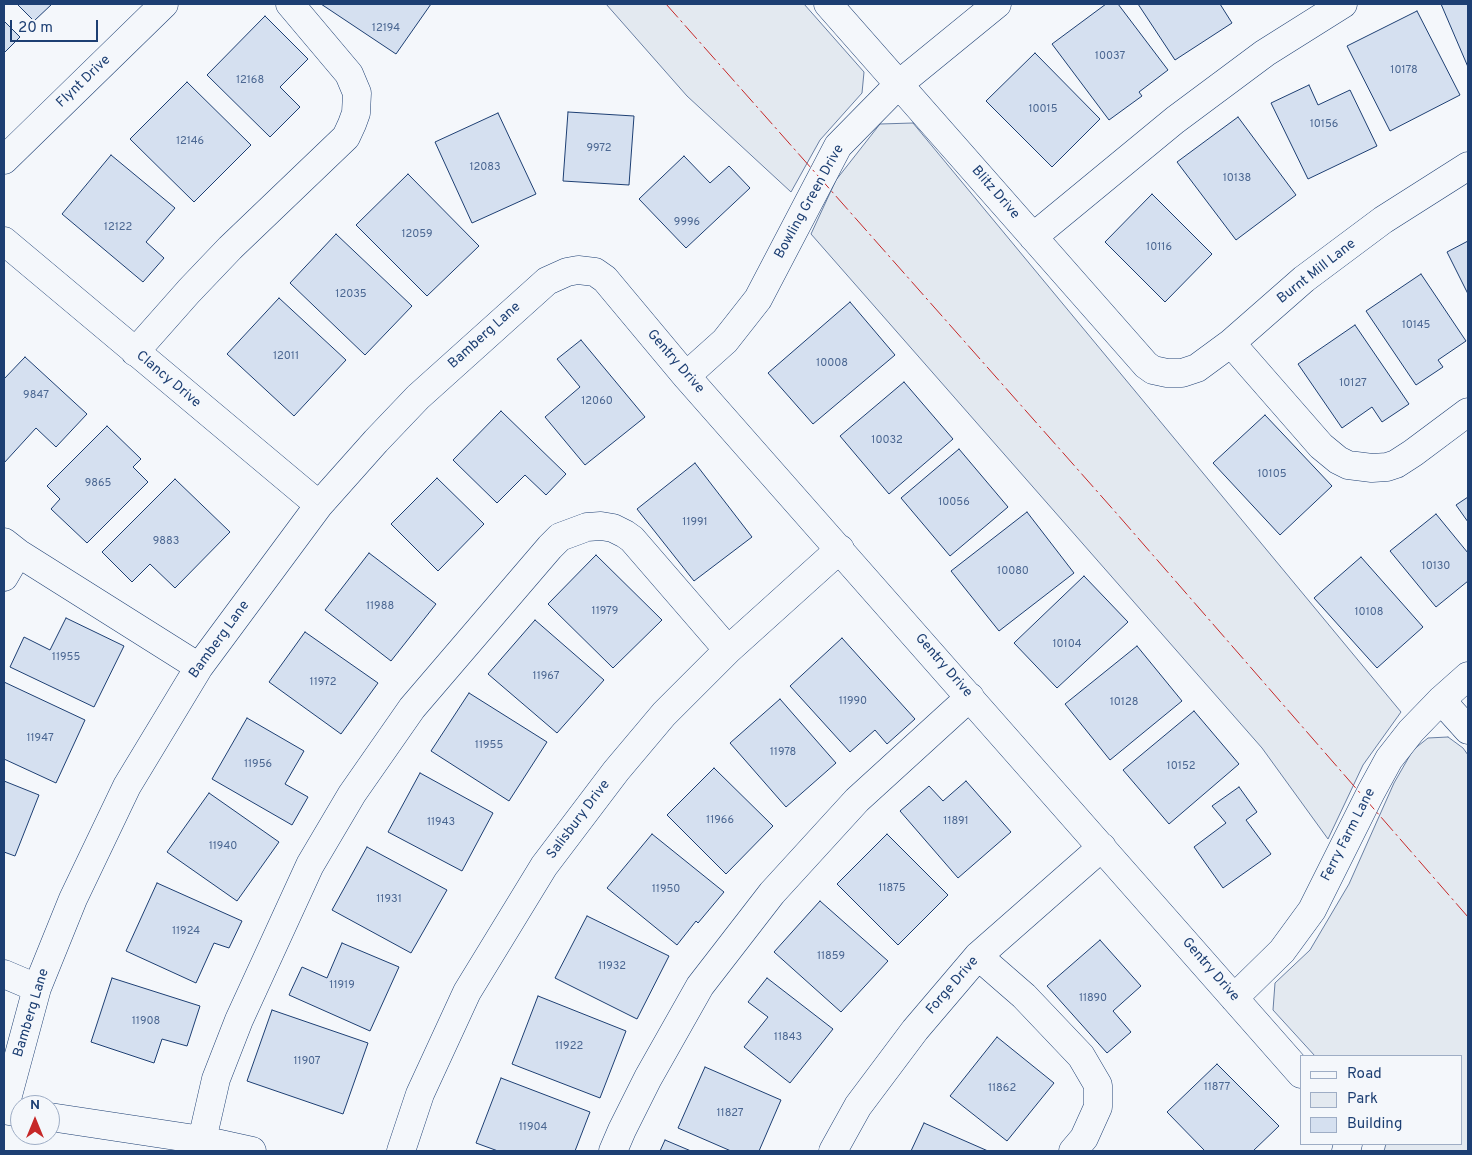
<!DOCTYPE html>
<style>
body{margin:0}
#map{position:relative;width:1472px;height:1155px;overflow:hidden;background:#f4f7fb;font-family:Overpass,sans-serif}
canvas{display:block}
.frame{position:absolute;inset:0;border:5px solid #1d3f73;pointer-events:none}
.legend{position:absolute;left:1300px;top:1055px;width:162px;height:90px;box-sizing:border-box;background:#f4f7fb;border:1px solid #9eadc5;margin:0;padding:6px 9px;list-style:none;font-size:15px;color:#1d3f73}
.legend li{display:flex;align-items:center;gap:10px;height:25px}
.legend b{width:25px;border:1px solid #9eadc5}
.north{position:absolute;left:10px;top:1095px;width:50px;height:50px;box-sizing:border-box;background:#f4f7fb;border:1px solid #9eadc5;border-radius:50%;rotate:0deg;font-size:14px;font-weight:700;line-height:20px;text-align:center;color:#1d3f73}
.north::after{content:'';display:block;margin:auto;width:18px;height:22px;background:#c62828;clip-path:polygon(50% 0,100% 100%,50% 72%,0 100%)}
.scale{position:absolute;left:10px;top:20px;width:88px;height:22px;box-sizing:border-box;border:2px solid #1d3f73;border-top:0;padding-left:6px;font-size:15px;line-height:18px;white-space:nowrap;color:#1d3f73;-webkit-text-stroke:4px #f4f7fb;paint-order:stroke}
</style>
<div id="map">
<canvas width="1472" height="1155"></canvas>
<div class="frame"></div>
<ul class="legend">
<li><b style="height:6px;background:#f4f7fb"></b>Road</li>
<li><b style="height:14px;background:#e3e9f0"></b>Park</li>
<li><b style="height:14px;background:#d5e0f0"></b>Building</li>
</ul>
<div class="north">N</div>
<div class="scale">20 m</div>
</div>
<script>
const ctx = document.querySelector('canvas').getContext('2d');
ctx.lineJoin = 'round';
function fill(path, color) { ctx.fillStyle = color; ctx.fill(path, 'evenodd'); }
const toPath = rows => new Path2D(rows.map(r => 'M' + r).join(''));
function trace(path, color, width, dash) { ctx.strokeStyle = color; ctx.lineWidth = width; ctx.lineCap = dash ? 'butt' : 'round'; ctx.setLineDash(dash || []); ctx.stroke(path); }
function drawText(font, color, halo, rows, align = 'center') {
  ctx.font = font + ' Overpass,sans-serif'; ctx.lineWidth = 4; ctx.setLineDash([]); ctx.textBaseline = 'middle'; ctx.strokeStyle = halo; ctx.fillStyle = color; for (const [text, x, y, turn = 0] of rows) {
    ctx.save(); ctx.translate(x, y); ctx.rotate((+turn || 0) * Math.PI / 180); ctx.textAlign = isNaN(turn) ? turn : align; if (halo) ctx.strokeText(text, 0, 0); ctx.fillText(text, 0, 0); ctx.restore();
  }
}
const green = toPath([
 [606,4,804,4,864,72,862,93,820,140,791,192,687,96,606,4],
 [913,123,1401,712,1363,765,1328,839,1262,748,811,234,836,180,880,124,913,123],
 [1448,737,1463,748,1468,755,1468,1151,1384,1151,1386,1144,1461,1144,1461,1056,1315,1056,1273,1010,1275,983,1310,950,1349,884,1394,783,1413,750,1428,738,1448,737]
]);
const building = toPath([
 [17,4,52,4,34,21,17,4],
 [321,4,431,4,396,54,321,4],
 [1106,4,1118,4,1168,70,1139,92,1142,96,1109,120,1052,44,1106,4],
 [1138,4,1220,4,1232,23,1175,60,1138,4],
 [1441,4,1468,4,1468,67,1441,4],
 [1417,11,1460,95,1390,131,1347,46,1417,11],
 [265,16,308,59,280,87,300,107,270,137,207,75,265,16],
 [4,21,20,37,4,53,4,21],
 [1035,53,1100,119,1052,167,986,101,1035,53],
 [187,82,251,145,194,202,130,139,187,82],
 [1309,85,1318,105,1350,90,1377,146,1308,179,1271,103,1309,85],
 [568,112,634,116,629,185,563,181,568,112],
 [498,113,536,194,472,223,435,142,498,113],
 [1238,117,1296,195,1236,240,1177,162,1238,117],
 [111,155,175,208,146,242,164,258,143,282,62,214,111,155],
 [684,156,710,183,729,166,750,188,686,248,639,199,684,156],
 [408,174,479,246,427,296,356,225,408,174],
 [1152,194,1212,254,1165,302,1105,242,1152,194],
 [336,234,412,306,365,355,290,283,336,234],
 [1468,241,1468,294,1447,252,1468,241],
 [1421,274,1466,341,1438,360,1443,367,1416,385,1366,311,1421,274],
 [279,298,346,360,294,416,227,354,279,298],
 [850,302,895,355,813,424,768,373,850,302],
 [1355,325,1409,404,1382,422,1372,407,1342,428,1298,364,1355,325],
 [581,340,645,417,585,465,545,417,580,387,557,359,581,340],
 [25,357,87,414,56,447,36,428,4,463,4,379,25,357],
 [904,382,953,439,889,494,840,436,904,382],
 [501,411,566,474,546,495,525,475,497,503,453,460,501,411],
 [1265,415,1332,486,1280,535,1213,463,1265,415],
 [107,426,141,459,133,467,148,482,87,543,51,509,60,499,47,486,107,426],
 [959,449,1008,507,950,556,901,498,959,449],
 [695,463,752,537,694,581,637,509,695,463],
 [437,478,484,524,438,571,391,524,437,478],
 [175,479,230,532,175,588,150,564,132,582,102,552,175,479],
 [1468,497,1468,522,1456,505,1468,497],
 [1027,512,1074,573,999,631,951,571,1027,512],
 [1436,514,1468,553,1468,581,1436,607,1390,551,1436,514],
 [369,553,436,604,391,661,325,610,369,553],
 [596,555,662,620,613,668,548,604,596,555],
 [1361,557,1423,627,1377,668,1314,598,1361,557],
 [1084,576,1128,622,1057,688,1014,643,1084,576],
 [66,618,124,646,94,707,10,667,24,637,50,650,66,618],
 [535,620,604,680,557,733,488,674,535,620],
 [305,632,378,683,341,734,269,682,305,632],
 [842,638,915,719,887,744,875,730,850,752,790,686,842,638],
 [1137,646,1182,701,1110,760,1065,704,1137,646],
 [4,682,85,720,56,783,4,759,4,682],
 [469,693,547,742,509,801,431,751,469,693],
 [780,699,836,763,786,807,730,743,780,699],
 [1194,711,1239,764,1169,824,1123,770,1194,711],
 [247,718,304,751,285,784,308,797,292,825,212,779,247,718],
 [714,768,773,826,726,874,667,815,714,768],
 [420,773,493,813,462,871,388,832,420,773],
 [4,781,39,795,15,856,4,852,4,781],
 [966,781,1011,832,958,878,900,811,929,786,943,801,966,781],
 [1239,787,1257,812,1246,820,1271,854,1223,888,1194,847,1226,823,1212,806,1239,787],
 [209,793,279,842,237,901,167,852,209,793],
 [652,834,724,892,698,923,696,921,677,945,607,888,652,834],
 [887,834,948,895,898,945,837,884,887,834],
 [367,847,447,890,411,953,332,910,367,847],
 [157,883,242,921,229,948,214,943,196,983,126,951,157,883],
 [820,901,888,961,841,1012,774,952,820,901],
 [587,916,669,956,637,1019,555,978,587,916],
 [1100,940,1141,986,1113,1011,1131,1032,1107,1053,1047,986,1100,940],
 [342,943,399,967,370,1031,289,995,302,967,327,978,342,943],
 [112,978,200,1006,187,1046,162,1039,154,1063,91,1042,112,978],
 [767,978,833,1029,790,1083,744,1047,768,1017,748,1002,767,978],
 [538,996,626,1031,600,1098,512,1064,538,996],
 [272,1010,368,1043,343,1114,247,1081,272,1010],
 [997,1037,1054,1083,1007,1141,950,1096,997,1037],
 [1217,1064,1279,1126,1253,1151,1205,1151,1167,1112,1217,1064],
 [705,1067,781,1100,759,1151,731,1151,678,1128,705,1067],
 [501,1078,590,1112,575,1151,498,1151,476,1143,501,1078],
 [924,1123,988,1151,911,1151,924,1123],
 [665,1140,691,1151,660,1151,665,1140]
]);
const minor = toPath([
 [828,4,1146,365,1153,370,1167,373,1182,373,1197,368,1231,343,1304,279,1383,220,1468,166],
 [4,160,164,4],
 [1033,237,1175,120,1265,53,1343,4],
 [4,241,319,505],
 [1231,343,1321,446,1338,460,1348,465,1372,468,1387,467,1396,464,1413,453,1468,412],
 [135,352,189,291,230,248,346,137,352,124,356,113,357,93,349,74,290,4],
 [686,376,725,341,758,299,838,146,899,84,997,4],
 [4,542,18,553,199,667],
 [4,577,18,553],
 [1441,700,1468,730],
 [978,956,1024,996,1081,1056,1098,1085,1098,1107,1084,1138,1073,1151],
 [4,974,37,988],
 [1234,998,1282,951,1312,910,1371,792,1389,759,1411,731,1441,700,1468,676],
 [20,1113,4,1110,37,988,73,899,127,786,199,667,319,505,376,441,418,397,547,281,567,272,578,270,595,272,605,279,686,376,1301,1074],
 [50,1117,202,1140,252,1151],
 [202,1140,216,1079,239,1020,310,865,352,794,412,708,550,547,560,537,587,527,601,526,613,528,625,534,632,539,728,650],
 [401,1151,420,1094,467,992,544,866,616,771,664,714,728,650,840,549],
 [613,1151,622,1130,648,1078,700,986,772,893,857,800,970,697],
 [833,1151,858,1106,915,1030,978,956,1102,847],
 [1346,1151,1348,1144]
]);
const power = toPath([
 [666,4,1118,515,1468,917]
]);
const numberNames = [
 ["12194",386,29],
 ["10037",1110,57],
 ["10178",1404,71],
 ["12168",250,81],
 ["10015",1043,110],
 ["10156",1324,125],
 ["12146",190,142],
 ["9972",599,149],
 ["12083",485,168],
 ["10138",1237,179],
 ["9996",687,223],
 ["12122",118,228],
 ["12059",417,235],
 ["10116",1159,248],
 ["12035",351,295],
 ["10145",1416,326],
 ["12011",286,357],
 ["10008",832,364],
 ["10127",1353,384],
 ["9847",36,396],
 ["12060",597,402],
 ["10032",887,441],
 ["10105",1272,475],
 ["9865",98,484],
 ["10056",954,503],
 ["11991",695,523],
 ["9883",166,542],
 ["10130",1436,567],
 ["10080",1013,572],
 ["11988",380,607],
 ["11979",605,612],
 ["10108",1369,613],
 ["10104",1067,645],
 ["11955",66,658],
 ["11967",546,677],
 ["11972",323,683],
 ["11990",853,702],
 ["10128",1124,703],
 ["11947",40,739],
 ["11955",489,746],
 ["11978",783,753],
 ["11956",258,765],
 ["10152",1181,767],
 ["11966",720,821],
 ["11891",956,822],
 ["11943",441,823],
 ["11940",223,847],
 ["11875",892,889],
 ["11950",666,890],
 ["11931",389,900],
 ["11924",186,932],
 ["11859",831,957],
 ["11932",612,967],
 ["11919",342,986],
 ["11890",1093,999],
 ["11908",146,1022],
 ["11843",788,1038],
 ["11922",569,1047],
 ["11907",307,1062],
 ["11877",1217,1088],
 ["11862",1002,1089],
 ["11827",730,1114],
 ["11904",533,1128]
];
const streetNames = [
 ["Flynt Drive",84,82,-44],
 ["Blitz Drive",995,193,49],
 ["Bowling Green Drive",810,202,-61],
 ["Burnt Mill Lane",1317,272,-38],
 ["Bamberg Lane",485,336,-42],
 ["Gentry Drive",675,362,49],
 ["Clancy Drive",168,380,40],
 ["Bamberg Lane",220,640,-54],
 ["Gentry Drive",943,666,49],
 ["Salisbury Drive",579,820,-53],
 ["Ferry Farm Lane",1349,835,-63],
 ["Gentry Drive",1210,970,49],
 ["Forge Drive",953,986,-49],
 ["Bamberg Lane",32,1013,-73]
];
fill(green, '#e3e9f0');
trace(green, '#687fa3', 1);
fill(building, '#d5e0f0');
trace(building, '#1d3f73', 1);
trace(minor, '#1d3f73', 29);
trace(minor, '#f4f7fb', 28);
trace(power, '#c62828', 1, [18, 4, 2.5, 4]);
drawText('11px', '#4b6792', null, numberNames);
drawText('14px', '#1d3f73', '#f4f7fb', streetNames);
</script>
